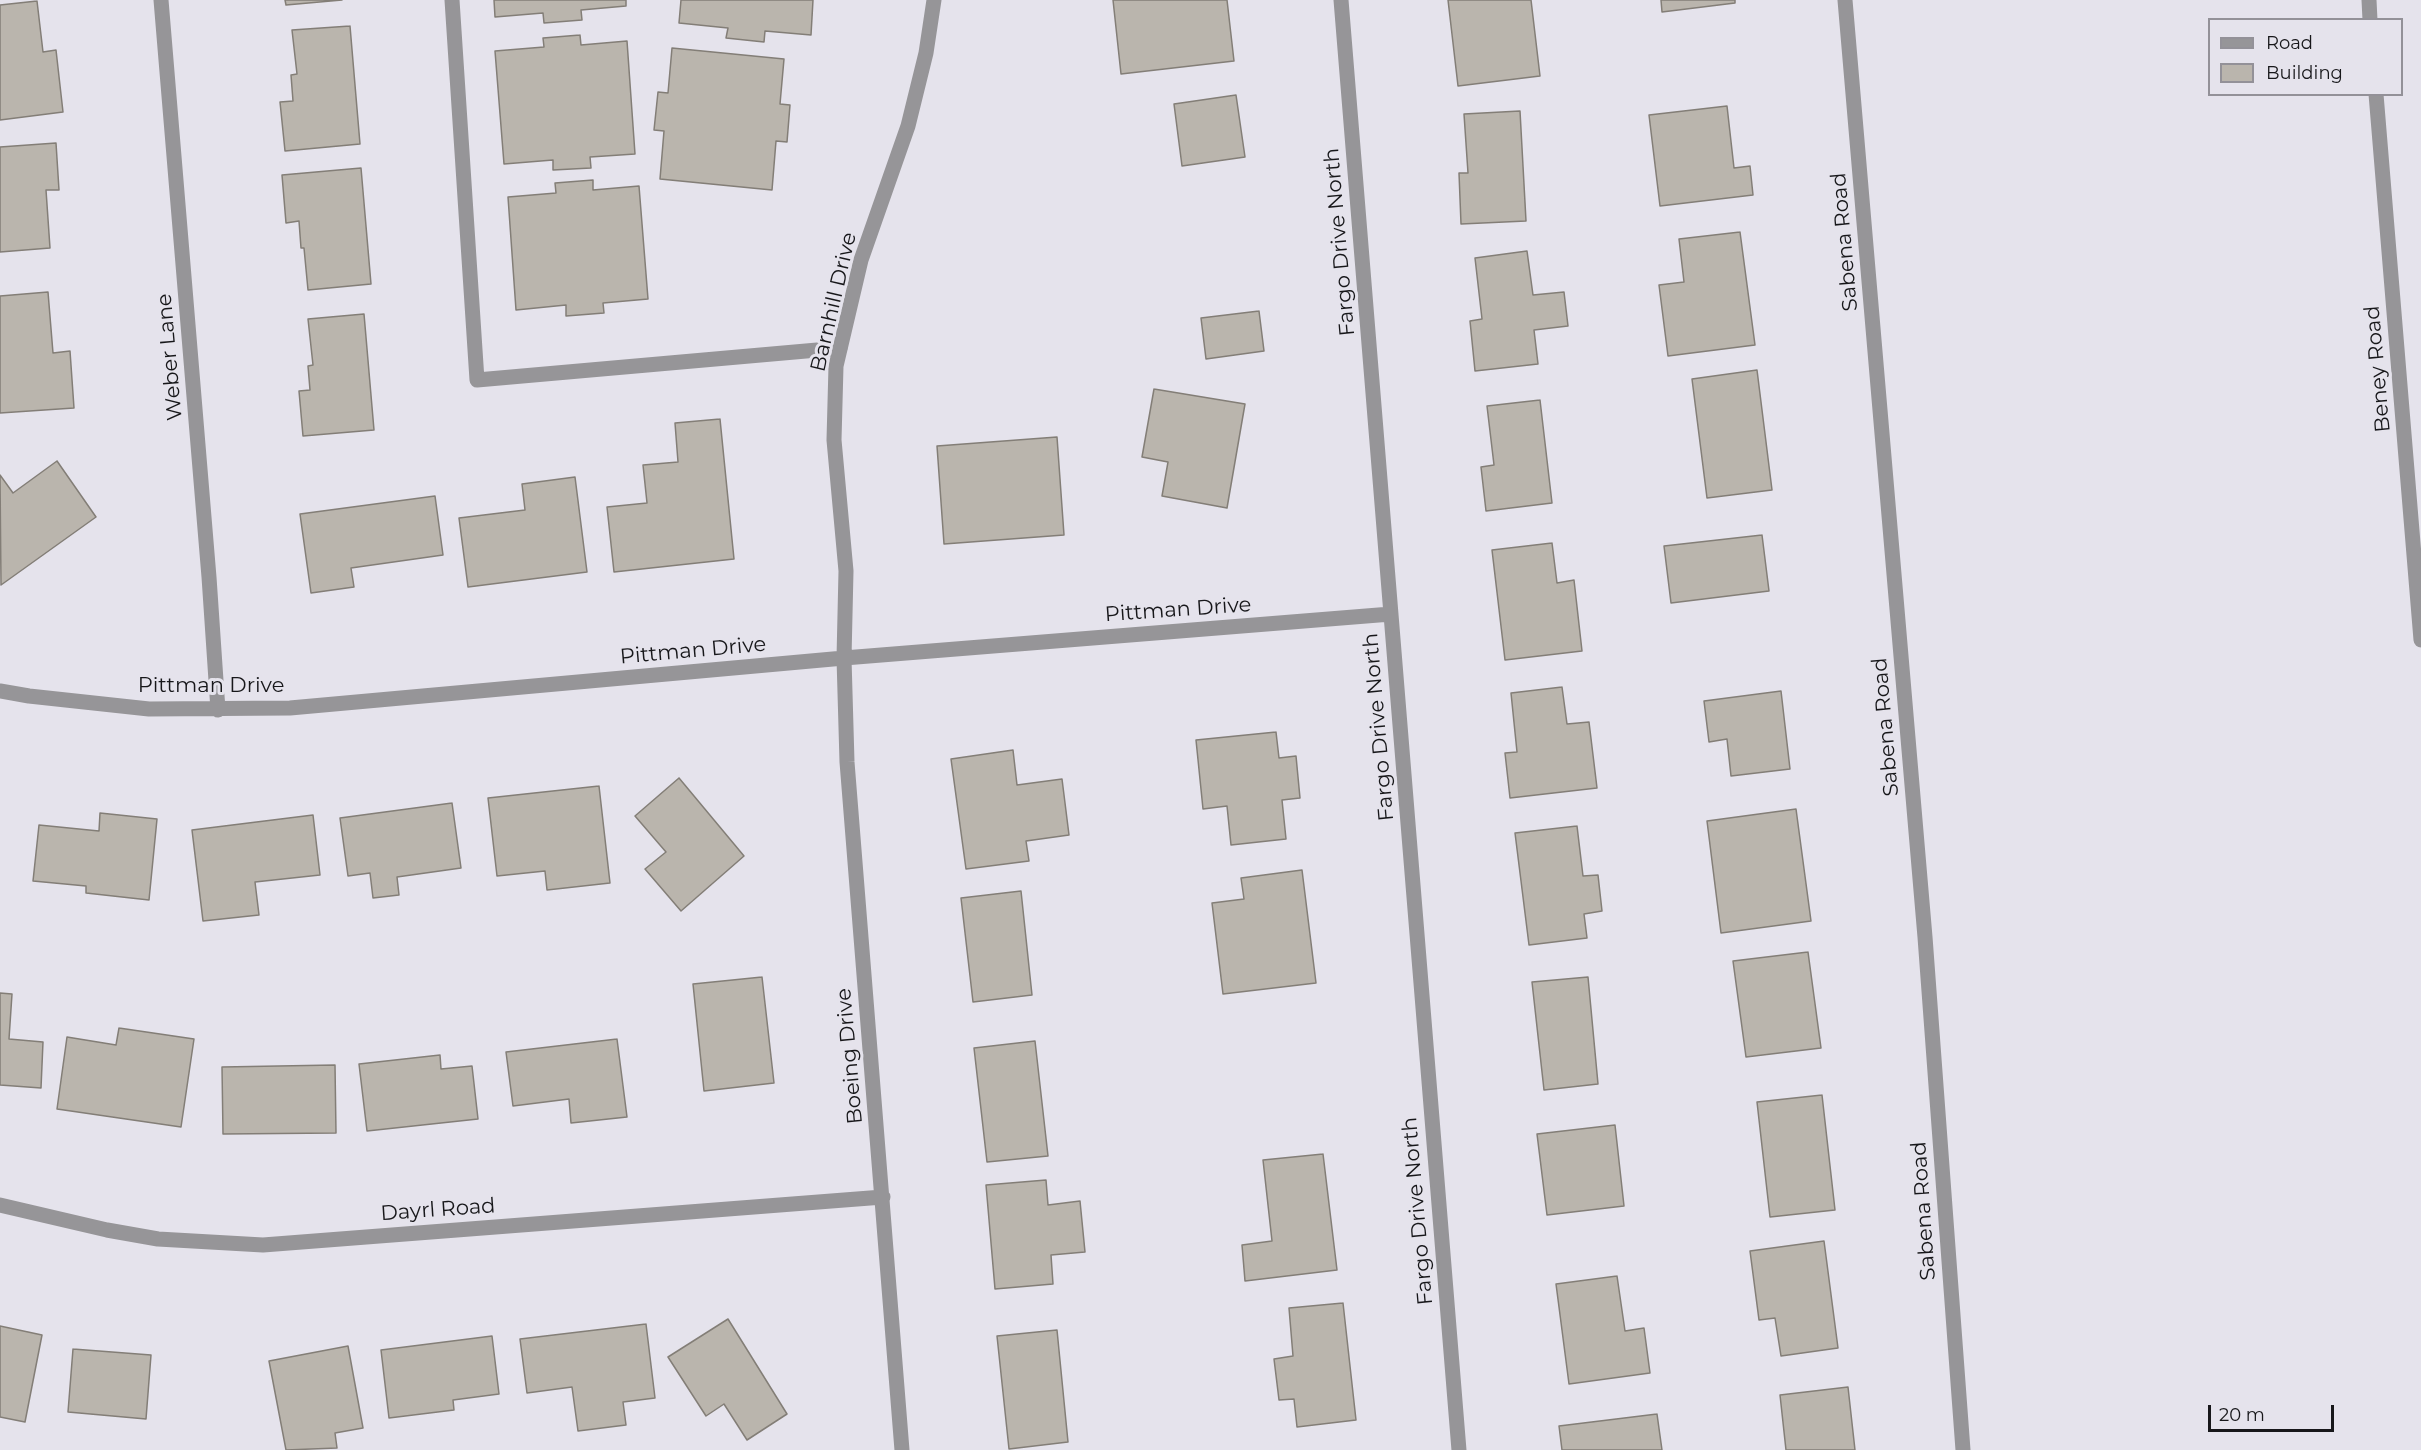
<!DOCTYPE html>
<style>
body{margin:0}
#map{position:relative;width:2421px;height:1450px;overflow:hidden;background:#e5e3ec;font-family:Montserrat,sans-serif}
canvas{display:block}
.legend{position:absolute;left:2208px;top:18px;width:195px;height:78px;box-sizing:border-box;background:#e5e3ec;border:2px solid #939198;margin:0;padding:8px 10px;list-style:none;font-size:18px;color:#17171a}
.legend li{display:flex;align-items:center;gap:12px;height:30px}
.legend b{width:30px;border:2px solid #939198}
.scale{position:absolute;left:2208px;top:1405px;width:126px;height:27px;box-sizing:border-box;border:3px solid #17171a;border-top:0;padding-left:8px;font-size:18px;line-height:21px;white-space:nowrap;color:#17171a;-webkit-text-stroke:4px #e5e3ec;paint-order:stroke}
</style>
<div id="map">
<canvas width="2421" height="1450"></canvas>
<ul class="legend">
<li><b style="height:8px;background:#969598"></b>Road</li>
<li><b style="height:16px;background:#bab5ad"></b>Building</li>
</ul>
<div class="scale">20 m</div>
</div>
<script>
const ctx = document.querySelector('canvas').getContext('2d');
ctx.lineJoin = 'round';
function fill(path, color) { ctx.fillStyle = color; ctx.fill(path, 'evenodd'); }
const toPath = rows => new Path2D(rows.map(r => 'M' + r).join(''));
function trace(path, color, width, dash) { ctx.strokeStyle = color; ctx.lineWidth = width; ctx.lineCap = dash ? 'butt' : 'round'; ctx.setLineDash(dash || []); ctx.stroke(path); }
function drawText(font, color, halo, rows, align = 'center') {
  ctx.font = font + ' Montserrat,sans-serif'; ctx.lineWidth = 6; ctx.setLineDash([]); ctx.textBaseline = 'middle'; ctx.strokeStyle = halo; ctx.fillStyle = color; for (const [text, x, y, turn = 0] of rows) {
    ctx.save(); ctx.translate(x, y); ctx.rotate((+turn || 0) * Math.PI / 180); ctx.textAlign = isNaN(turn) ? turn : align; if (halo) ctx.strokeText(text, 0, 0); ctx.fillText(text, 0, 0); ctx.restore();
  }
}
const building = toPath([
 [285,0,342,0,286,5,285,0],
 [494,0,626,0,626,6,581,10,582,20,544,23,543,13,495,17,494,0],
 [681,0,813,0,811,35,765,31,764,42,726,38,728,28,679,23,681,0],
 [1113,0,1227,0,1234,61,1121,74,1113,0],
 [1448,0,1531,0,1540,76,1458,86,1448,0],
 [1661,0,1735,0,1735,3,1662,12,1661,0],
 [37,1,43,52,56,50,63,112,0,120,0,5,37,1],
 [350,26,360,144,285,151,280,102,293,101,291,75,297,74,292,30,350,26],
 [580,35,581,45,627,41,635,154,590,157,591,168,553,170,553,160,504,164,495,51,544,47,543,38,580,35],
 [672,48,784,59,780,104,790,105,787,142,776,141,772,190,660,179,664,131,654,130,658,92,668,93,672,48],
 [1236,95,1245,157,1182,166,1174,104,1236,95],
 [1727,106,1734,168,1750,166,1753,195,1660,206,1649,115,1727,106],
 [1520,111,1526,221,1461,224,1459,173,1468,173,1464,114,1520,111],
 [56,143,59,190,46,190,50,248,0,252,0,147,56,143],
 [361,168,371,284,308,290,304,248,301,248,299,221,286,223,282,175,361,168],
 [593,180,593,190,639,186,648,299,603,303,604,313,566,316,566,305,516,310,508,197,556,193,555,183,593,180],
 [1740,232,1755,345,1668,356,1659,285,1684,282,1679,239,1740,232],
 [1527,251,1533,295,1564,292,1568,326,1534,330,1538,364,1475,371,1470,321,1482,319,1475,258,1527,251],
 [48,292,53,353,70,351,74,408,0,413,0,296,48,292],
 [1259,311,1264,351,1206,359,1201,318,1259,311],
 [364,314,374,430,303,436,299,391,310,390,308,366,313,365,308,319,364,314],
 [1757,370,1772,490,1707,498,1692,379,1757,370],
 [1154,389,1245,404,1227,508,1162,496,1168,462,1142,457,1154,389],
 [1540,400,1552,503,1486,511,1481,467,1494,465,1487,406,1540,400],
 [720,419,734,559,614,572,607,507,647,503,643,465,678,462,675,423,720,419],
 [1057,437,1064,535,944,544,937,446,1057,437],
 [57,461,96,517,1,585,0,475,13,493,57,461],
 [575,477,587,572,468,587,459,518,525,510,522,484,575,477],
 [435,496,443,555,351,568,354,587,311,593,300,514,435,496],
 [1762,535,1769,591,1671,603,1664,546,1762,535],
 [1552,543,1557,583,1574,580,1582,651,1505,660,1492,550,1552,543],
 [1562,687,1567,724,1589,722,1597,788,1510,798,1505,753,1517,752,1511,693,1562,687],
 [1781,691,1790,769,1731,776,1727,739,1709,742,1704,701,1781,691],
 [1276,732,1279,758,1296,756,1300,798,1282,800,1286,839,1231,845,1227,806,1203,809,1196,740,1276,732],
 [1013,750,1017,785,1062,779,1069,835,1026,841,1029,861,966,869,951,759,1013,750],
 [679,778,744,856,681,911,645,869,666,852,635,816,679,778],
 [599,786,610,883,547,890,545,871,497,876,488,798,599,786],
 [452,803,461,868,397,877,399,895,373,898,370,873,348,876,340,818,452,803],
 [1796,809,1811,921,1721,933,1707,821,1796,809],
 [100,813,157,819,149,900,86,893,86,886,33,881,39,825,99,831,100,813],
 [313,815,320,875,255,882,259,915,203,921,192,830,313,815],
 [1577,826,1583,876,1598,875,1602,911,1584,914,1587,938,1529,945,1515,833,1577,826],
 [1302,870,1316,983,1223,994,1212,903,1244,899,1241,878,1302,870],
 [1021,891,1032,995,973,1002,961,898,1021,891],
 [1808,952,1821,1048,1746,1057,1733,961,1808,952],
 [762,977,774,1083,704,1091,693,984,762,977],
 [1588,977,1598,1084,1544,1090,1532,982,1588,977],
 [0,993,12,994,9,1039,43,1042,41,1088,0,1085,0,993],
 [119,1028,194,1039,181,1127,57,1109,67,1037,116,1045,119,1028],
 [617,1039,627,1117,571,1123,569,1099,513,1106,506,1052,617,1039],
 [1035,1041,1048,1156,987,1162,974,1048,1035,1041],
 [440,1055,441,1069,472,1066,478,1119,367,1131,359,1064,440,1055],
 [335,1065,336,1133,223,1134,222,1067,335,1065],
 [1822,1095,1835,1210,1770,1217,1757,1102,1822,1095],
 [1615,1125,1624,1206,1547,1215,1537,1134,1615,1125],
 [1323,1154,1337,1270,1245,1281,1242,1245,1272,1241,1263,1160,1323,1154],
 [1046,1180,1048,1205,1080,1201,1085,1252,1051,1255,1053,1284,995,1289,986,1185,1046,1180],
 [1824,1241,1838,1348,1781,1356,1775,1318,1759,1320,1750,1251,1824,1241],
 [1617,1276,1625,1331,1644,1328,1650,1373,1569,1384,1556,1284,1617,1276],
 [1343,1303,1356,1420,1297,1427,1294,1399,1279,1400,1274,1359,1293,1356,1289,1308,1343,1303],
 [728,1319,787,1414,747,1440,724,1404,706,1416,668,1357,728,1319],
 [646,1324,655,1398,623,1402,626,1425,578,1431,572,1387,527,1393,520,1339,646,1324],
 [0,1326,42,1335,25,1422,0,1417,0,1326],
 [1057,1330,1068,1442,1009,1449,997,1336,1057,1330],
 [492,1336,499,1394,453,1400,454,1410,389,1418,381,1350,492,1336],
 [348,1346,363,1428,335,1433,337,1448,286,1450,269,1361,348,1346],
 [73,1349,151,1355,146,1419,68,1412,73,1349],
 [1848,1387,1855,1450,1786,1450,1780,1395,1848,1387],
 [1657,1414,1662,1450,1562,1450,1559,1426,1657,1414]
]);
const service = toPath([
 [452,0,477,380,840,348]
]);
const minor = toPath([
 [161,0,209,577,218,710],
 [1341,0,1459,1450],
 [1845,0,1925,937,1963,1450],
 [2369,0,2370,20],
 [2376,94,2421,640],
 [0,691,29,696,149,709,290,708,844,658,1391,614],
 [0,1205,107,1230,158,1239,263,1245,883,1197],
 [902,1450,847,762,844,658,846,571,834,440,836,366,861,260,908,126,926,53,934,0]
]);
const streetNames = [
 ["Fargo Drive North",1340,242,-95],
 ["Sabena Road",1845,242,-95],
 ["Barnhill Drive",834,302,-77],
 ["Weber Lane",170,357,-95],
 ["Beney Road",2378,369,-95],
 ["Pittman Drive",1178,610,-4],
 ["Pittman Drive",693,651,-5],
 ["Pittman Drive",211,686],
 ["Fargo Drive North",1379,727,-95],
 ["Sabena Road",1886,727,-95],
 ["Boeing Drive",850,1056,-95],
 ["Dayrl Road",438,1210,-4],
 ["Fargo Drive North",1418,1211,-95],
 ["Sabena Road",1924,1211,-94]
];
fill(building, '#bab5ad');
trace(building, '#837e77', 1.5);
trace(service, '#969598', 15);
trace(minor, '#969598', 15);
drawText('21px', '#17171a', '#e5e3ec', streetNames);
</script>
